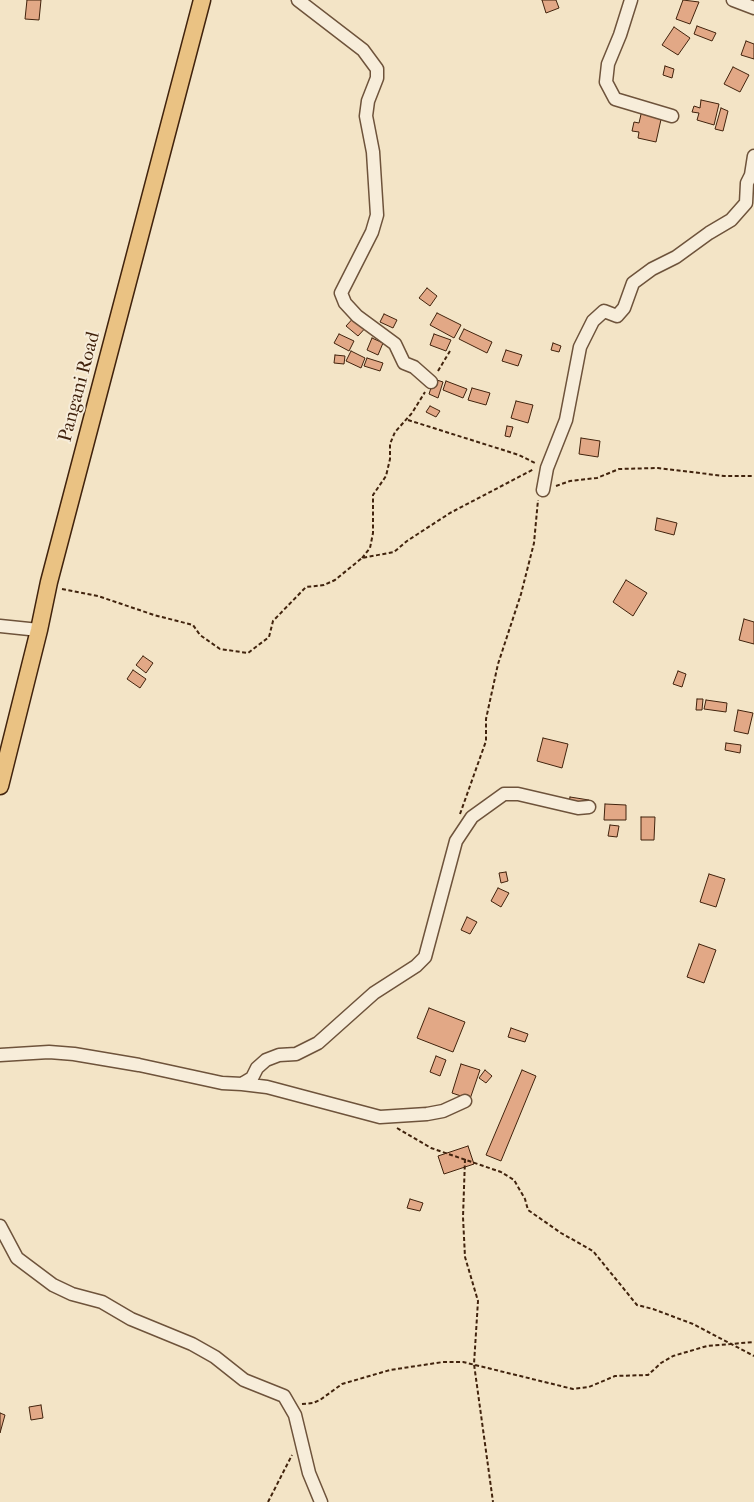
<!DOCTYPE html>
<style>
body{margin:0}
canvas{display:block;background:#f3e4c6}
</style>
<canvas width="754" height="1502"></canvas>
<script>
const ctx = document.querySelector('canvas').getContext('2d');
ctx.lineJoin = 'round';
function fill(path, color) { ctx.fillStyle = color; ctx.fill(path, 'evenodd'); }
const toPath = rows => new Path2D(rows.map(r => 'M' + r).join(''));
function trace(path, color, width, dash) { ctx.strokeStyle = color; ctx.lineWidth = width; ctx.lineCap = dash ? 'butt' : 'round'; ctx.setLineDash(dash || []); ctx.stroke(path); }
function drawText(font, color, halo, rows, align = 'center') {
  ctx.font = font + ' "IM FELL French Canon",serif'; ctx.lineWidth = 4; ctx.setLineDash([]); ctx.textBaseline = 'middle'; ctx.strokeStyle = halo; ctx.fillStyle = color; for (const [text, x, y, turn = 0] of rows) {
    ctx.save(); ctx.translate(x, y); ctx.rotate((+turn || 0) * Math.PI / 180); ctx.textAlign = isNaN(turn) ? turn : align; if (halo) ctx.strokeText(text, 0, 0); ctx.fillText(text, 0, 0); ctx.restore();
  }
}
const building = toPath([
 [27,0,41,0,39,20,25,19,27,0],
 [542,0,556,0,559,8,546,13,542,0],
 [683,0,699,2,690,24,676,19,683,0],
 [697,26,716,33,712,41,694,34,697,26],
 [674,27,690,38,678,55,662,45,674,27],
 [746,41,754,44,754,59,741,55,746,41],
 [665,66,674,69,672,78,663,75,665,66],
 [733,67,749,75,740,92,724,84,733,67],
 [701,100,719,104,714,125,697,120,699,113,692,112,694,106,700,108,701,100],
 [721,108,728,111,723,131,715,129,721,108],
 [642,110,662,115,656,142,638,138,639,132,632,131,634,122,639,123,642,110],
 [427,288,437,296,430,306,419,298,427,288],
 [437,313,461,325,454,338,430,325,437,313],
 [357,314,369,324,358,336,346,326,357,314],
 [384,314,397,320,393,328,380,322,384,314],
 [464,329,492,342,487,353,459,339,464,329],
 [339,334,354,341,349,351,334,343,339,334],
 [434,334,451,340,446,351,430,345,434,334],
 [372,338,383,343,378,355,367,350,372,338],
 [553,343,561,346,559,352,551,350,553,343],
 [506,350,522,355,518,366,502,361,506,350],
 [351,351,365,358,361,368,346,361,351,351],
 [335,355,345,356,344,364,334,363,335,355],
 [367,358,383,363,380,371,364,366,367,358],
 [434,379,443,382,438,398,429,394,434,379],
 [446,381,467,389,463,398,443,390,446,381],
 [472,388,490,393,486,405,468,400,472,388],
 [516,401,533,405,528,423,511,418,516,401],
 [430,406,440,411,436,417,426,412,430,406],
 [507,426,513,427,510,437,505,436,507,426],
 [581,438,600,441,598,457,579,454,581,438],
 [657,518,677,523,674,535,655,530,657,518],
 [626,580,647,593,633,616,613,602,626,580],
 [744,619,754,622,754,644,739,640,744,619],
 [143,656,153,663,146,673,136,665,143,656],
 [133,670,146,679,140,688,127,679,133,670],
 [678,671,686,674,682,687,673,684,678,671],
 [697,699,703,699,702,710,696,710,697,699],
 [706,700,727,703,726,712,704,709,706,700],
 [738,710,753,713,748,734,734,731,738,710],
 [543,738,568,744,562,768,537,761,543,738],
 [726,743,741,745,740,753,725,750,726,743],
 [570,797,589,800,587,812,568,809,570,797],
 [605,804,626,805,626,820,604,820,605,804],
 [641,817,655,817,654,840,641,840,641,817],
 [610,825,619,826,617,837,608,836,610,825],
 [506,872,508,881,501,883,499,873,506,872],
 [709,874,725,879,716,907,700,902,709,874],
 [498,888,509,893,501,907,491,901,498,888],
 [467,917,477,922,470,934,461,930,467,917],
 [699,944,716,950,704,983,687,977,699,944],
 [429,1008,465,1022,453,1052,417,1038,429,1008],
 [511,1028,528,1034,525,1042,508,1037,511,1028],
 [436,1056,446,1060,440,1076,430,1072,436,1056],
 [461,1064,480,1070,470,1099,452,1093,461,1064],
 [485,1070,492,1076,486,1083,479,1078,485,1070],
 [522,1070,536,1076,501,1161,486,1155,522,1070],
 [468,1146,474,1164,444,1174,438,1156,468,1146],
 [410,1199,423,1203,420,1211,407,1208,410,1199],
 [41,1405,43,1418,31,1420,29,1407,41,1405],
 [0,1413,5,1415,0,1433,0,1413]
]);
const path = toPath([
 [438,371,450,351],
 [408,420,519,455,535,463],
 [556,486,570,481,597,478,619,469,658,468,724,476,754,476],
 [362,558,370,548,373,533,373,495,386,476,390,459,390,444,395,432,412,413,425,392],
 [62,589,98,596,154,615,193,625,200,635,220,649,248,653,269,637,273,621,306,587,324,585,335,580,362,558,394,552,407,541,450,513,534,469],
 [460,814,486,741,486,719,498,664,521,594,534,543,538,500],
 [397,1128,431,1148,501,1172,514,1180,525,1199,528,1210,561,1233,593,1251,637,1305,653,1309,693,1324,754,1356],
 [465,1159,463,1217,465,1257,478,1301,474,1364,493,1502],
 [302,1404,313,1403,320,1400,342,1384,390,1370,443,1362,463,1362,573,1389,589,1387,615,1376,648,1375,661,1363,673,1356,707,1346,754,1342],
 [268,1502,292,1455]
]);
const minor = toPath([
 [298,0,363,50,377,69,377,78,368,101,366,116,373,152,377,215,372,232,341,293,345,303,357,316,395,344,404,363,414,367,431,382],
 [631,0,620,35,608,64,606,82,615,99,672,116],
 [733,0,754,8],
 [543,490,547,468,566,420,580,347,593,321,604,311,617,316,624,308,633,283,652,269,676,257,709,233,731,220,746,203,747,183,751,175,754,156],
 [0,626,39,630],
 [0,1055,49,1052,74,1054,139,1065,222,1083,242,1084,252,1078,257,1068,266,1060,279,1055,296,1054,318,1043,374,993,416,966,425,957,456,841,472,817,504,794,518,794,578,808,589,807],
 [242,1084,267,1087,380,1117,427,1114,443,1111,465,1101],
 [0,1226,17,1258,53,1285,72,1294,102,1302,131,1319,192,1344,215,1357,244,1380,284,1396,295,1415,309,1473,321,1502]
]);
const major = toPath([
 [0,786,39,630,49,582,202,0]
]);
const streetNames = [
 ["Pangani Road",80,387,-75]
];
fill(building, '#e2a886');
trace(building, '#41230d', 1);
trace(minor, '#6e533b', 15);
trace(major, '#41230d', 19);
trace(path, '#41230d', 2, [4, 2.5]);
trace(minor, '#f7edda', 12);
trace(major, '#eac283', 16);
drawText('19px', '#41230d', '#f7edda', streetNames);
</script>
